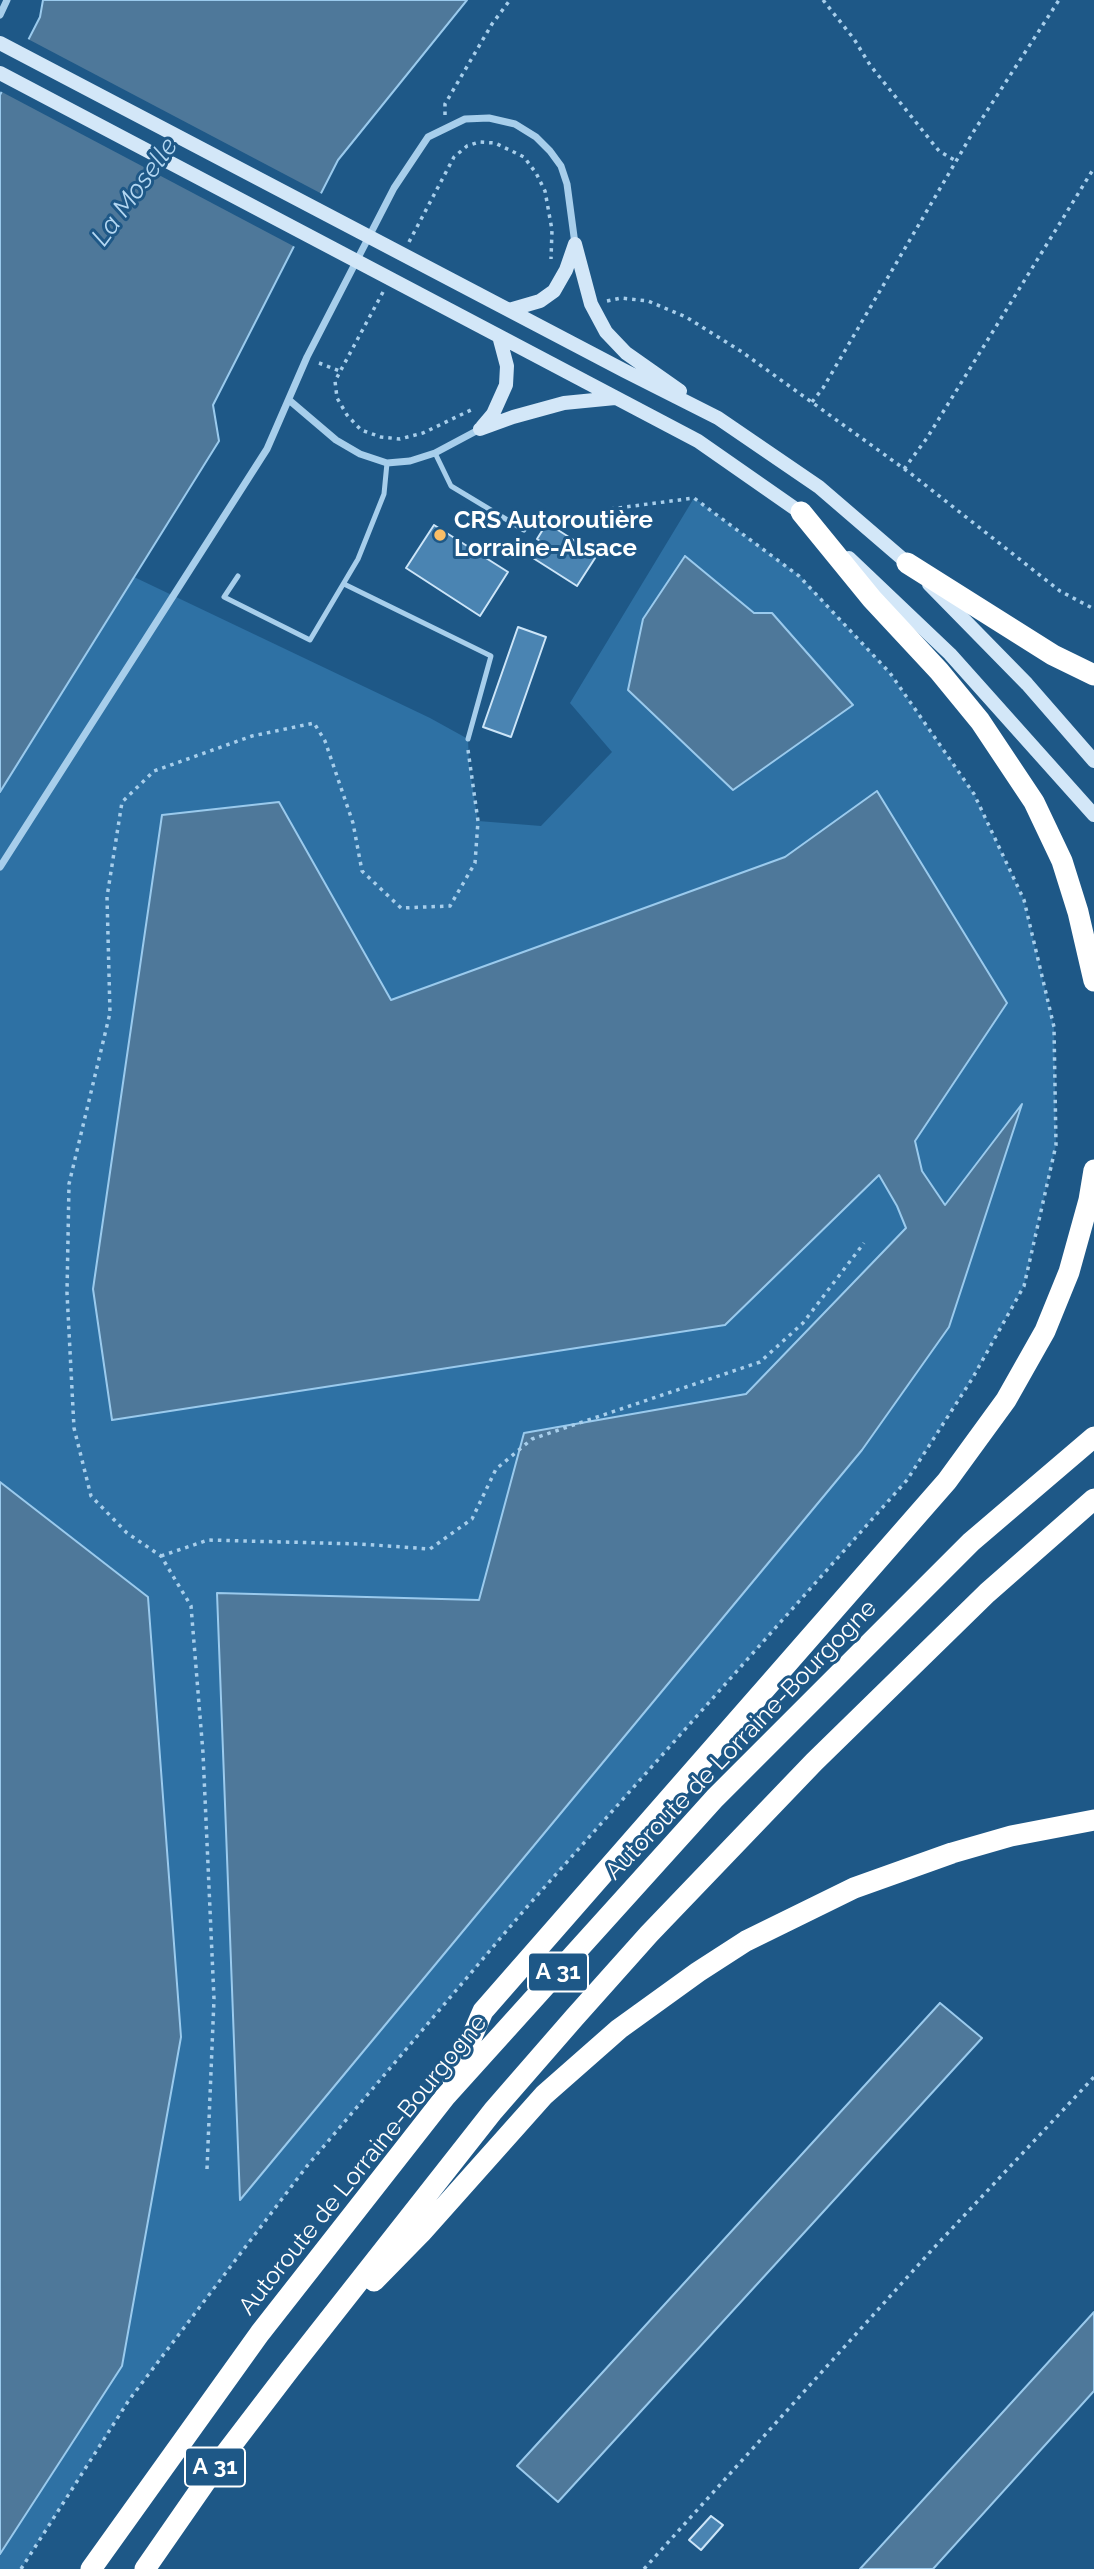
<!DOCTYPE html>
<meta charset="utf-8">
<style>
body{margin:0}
canvas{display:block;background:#1e5887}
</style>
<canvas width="1094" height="2569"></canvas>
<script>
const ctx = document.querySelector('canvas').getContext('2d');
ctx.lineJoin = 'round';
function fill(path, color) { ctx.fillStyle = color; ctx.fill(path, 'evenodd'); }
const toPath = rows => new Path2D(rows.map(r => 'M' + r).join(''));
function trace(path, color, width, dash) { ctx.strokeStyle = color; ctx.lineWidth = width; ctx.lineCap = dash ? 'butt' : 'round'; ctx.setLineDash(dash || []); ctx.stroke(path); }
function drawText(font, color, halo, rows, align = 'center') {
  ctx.font = font + ' Raleway,sans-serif'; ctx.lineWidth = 6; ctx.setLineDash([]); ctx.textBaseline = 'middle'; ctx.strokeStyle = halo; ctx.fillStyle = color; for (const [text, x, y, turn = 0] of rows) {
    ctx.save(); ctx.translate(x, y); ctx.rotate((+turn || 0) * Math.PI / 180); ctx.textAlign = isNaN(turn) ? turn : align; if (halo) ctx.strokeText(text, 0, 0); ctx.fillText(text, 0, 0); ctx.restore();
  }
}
const green = toPath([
 [694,498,800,576,890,673,974,794,1024,900,1054,1027,1056,1145,1024,1286,972,1379,907,1480,526,1908,307,2166,129,2400,21,2569,0,2569,0,792,134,577,430,718,468,739,469,765,478,821,541,826,612,752,570,703]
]);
const water = toPath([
 [43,0,467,0,338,160,213,405,219,441,0,792,0,95,40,17,43,0],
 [685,556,754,613,772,613,853,705,733,790,628,690,643,619,685,556],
 [877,791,1007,1003,915,1141,922,1171,945,1205,1022,1104,949,1327,862,1450,240,2200,217,1593,479,1600,524,1433,746,1394,906,1228,897,1206,879,1175,725,1325,112,1420,93,1289,162,815,279,802,391,1000,785,857,877,791],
 [0,1482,148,1597,181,2037,122,2366,0,2554,0,1482],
 [940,2003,982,2038,558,2502,517,2466,940,2003],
 [1094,2312,1094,2391,933,2569,860,2569,1094,2312]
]);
const pier = toPath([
 [26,38,324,195,297,248,0,91]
]);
const building = toPath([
 [547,523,597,555,577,586,533,558,543,543,537,539,547,523],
 [434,525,508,572,480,616,406,568,434,525],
 [518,627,546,637,511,737,483,727,518,627],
 [711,2516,723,2525,701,2550,689,2540,711,2516]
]);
const path = toPath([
 [823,0,854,39,870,65,939,151,956,161],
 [445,115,445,104,492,24,510,0],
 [409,242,454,157,467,146,479,142,495,143,524,157,536,173,545,191,552,230,551,259],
 [383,292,335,381,337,398,347,415,361,430,381,437,400,439,423,433,475,408],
 [607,301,621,298,648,301,686,317,742,352,910,473,1060,591,1094,609],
 [319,363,340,371],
 [812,402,823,388,972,134,1059,0],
 [904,469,927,438,1094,168],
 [161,1556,208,1540,360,1544,430,1549,472,1519,496,1469,532,1439,760,1362,803,1323,864,1243],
 [207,2169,214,1999,203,1753,191,1606,161,1556,127,1533,91,1496,74,1428,67,1293,69,1184,110,1013,107,897,122,802,154,771,252,736,314,723,325,741,353,823,362,871,401,908,450,906,475,863,478,821,468,750],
 [21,2569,129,2400,307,2166,526,1908,907,1480,972,1379,1024,1286,1056,1145,1054,1027,1024,900,974,794,890,673,799,576,694,498,603,510],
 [644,2569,930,2252,1094,2077]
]);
const lane = toPath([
 [435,453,451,486,524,530],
 [238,576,224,597,310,640,358,559,384,494,387,463],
 [344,584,491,656,468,739]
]);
const street = toPath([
 [0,15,7,0],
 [289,400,336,440,360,454,387,463,410,461,435,453,480,429],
 [0,867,267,449,307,357,394,188,428,137,465,119,489,118,515,124,536,137,550,151,561,166,567,184,575,244]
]);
const secondary = toPath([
 [0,43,625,371,718,418,819,487,912,567],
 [0,73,698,441,807,517],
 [575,244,591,304,606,332,626,353,680,391],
 [509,310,540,301,554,291,566,270,575,244],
 [482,427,493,414,506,385,507,366,499,336],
 [480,429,513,417,564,403,615,398],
 [849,558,950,654,1094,815],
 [929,584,1027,684,1094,761]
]);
const highway = toPath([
 [801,512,872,599,939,671,980,721,1034,802,1062,861,1078,912,1094,981],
 [907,563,1053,655,1094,675],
 [453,2080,483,2011,947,1481,1006,1400,1045,1331,1069,1272,1089,1200,1094,1170],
 [374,2281,421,2233,544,2095,619,2029,698,1972,746,1941,854,1888,952,1853,1011,1836,1094,1820],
 [91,2569,260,2333,445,2097,715,1798,971,1542,1094,1437],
 [145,2569,222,2458,290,2369,493,2111,574,2018,649,1934,814,1762,987,1593,1094,1499]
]);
const markers = [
 [440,535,7,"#fabe66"]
];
const shields = [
 [558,1972,60],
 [215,2467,60]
];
const shieldNames = [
 ["A 31",558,1972],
 ["A 31",215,2467]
];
const poiNames = [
 ["CRS Autoroutière",454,521],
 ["Lorraine-Alsace",454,549]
];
const streetNames = [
 ["Autoroute de Lorraine-Bourgogne",741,1740,-46],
 ["Autoroute de Lorraine-Bourgogne",363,2165,-51]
];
const waterNames = [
 ["La Moselle",135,192,-54]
];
fill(green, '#2e71a4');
fill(water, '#4e789a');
trace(water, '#9acaed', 2);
fill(pier, '#1e5887');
fill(building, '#4a84b2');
trace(building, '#cce5f8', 2);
trace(path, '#a7ceeb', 3.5, [3.5, 5]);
trace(lane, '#a7ceeb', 5);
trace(street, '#a7ceeb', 7);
trace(secondary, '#d3e7f8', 14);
trace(highway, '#fff', 21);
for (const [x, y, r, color] of markers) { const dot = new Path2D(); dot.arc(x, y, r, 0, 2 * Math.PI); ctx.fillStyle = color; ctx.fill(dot); trace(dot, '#1e5887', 2.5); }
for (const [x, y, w] of shields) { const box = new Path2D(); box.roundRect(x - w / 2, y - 19.5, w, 39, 5); ctx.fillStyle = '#1e5887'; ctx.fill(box); trace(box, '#fff', 2); }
drawText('bold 23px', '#fff', null, shieldNames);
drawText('bold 24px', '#fff', '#1e5887', poiNames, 'left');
drawText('24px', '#fff', '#1e5887', streetNames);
drawText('italic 26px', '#b3d7f2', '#1e5887', waterNames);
</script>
